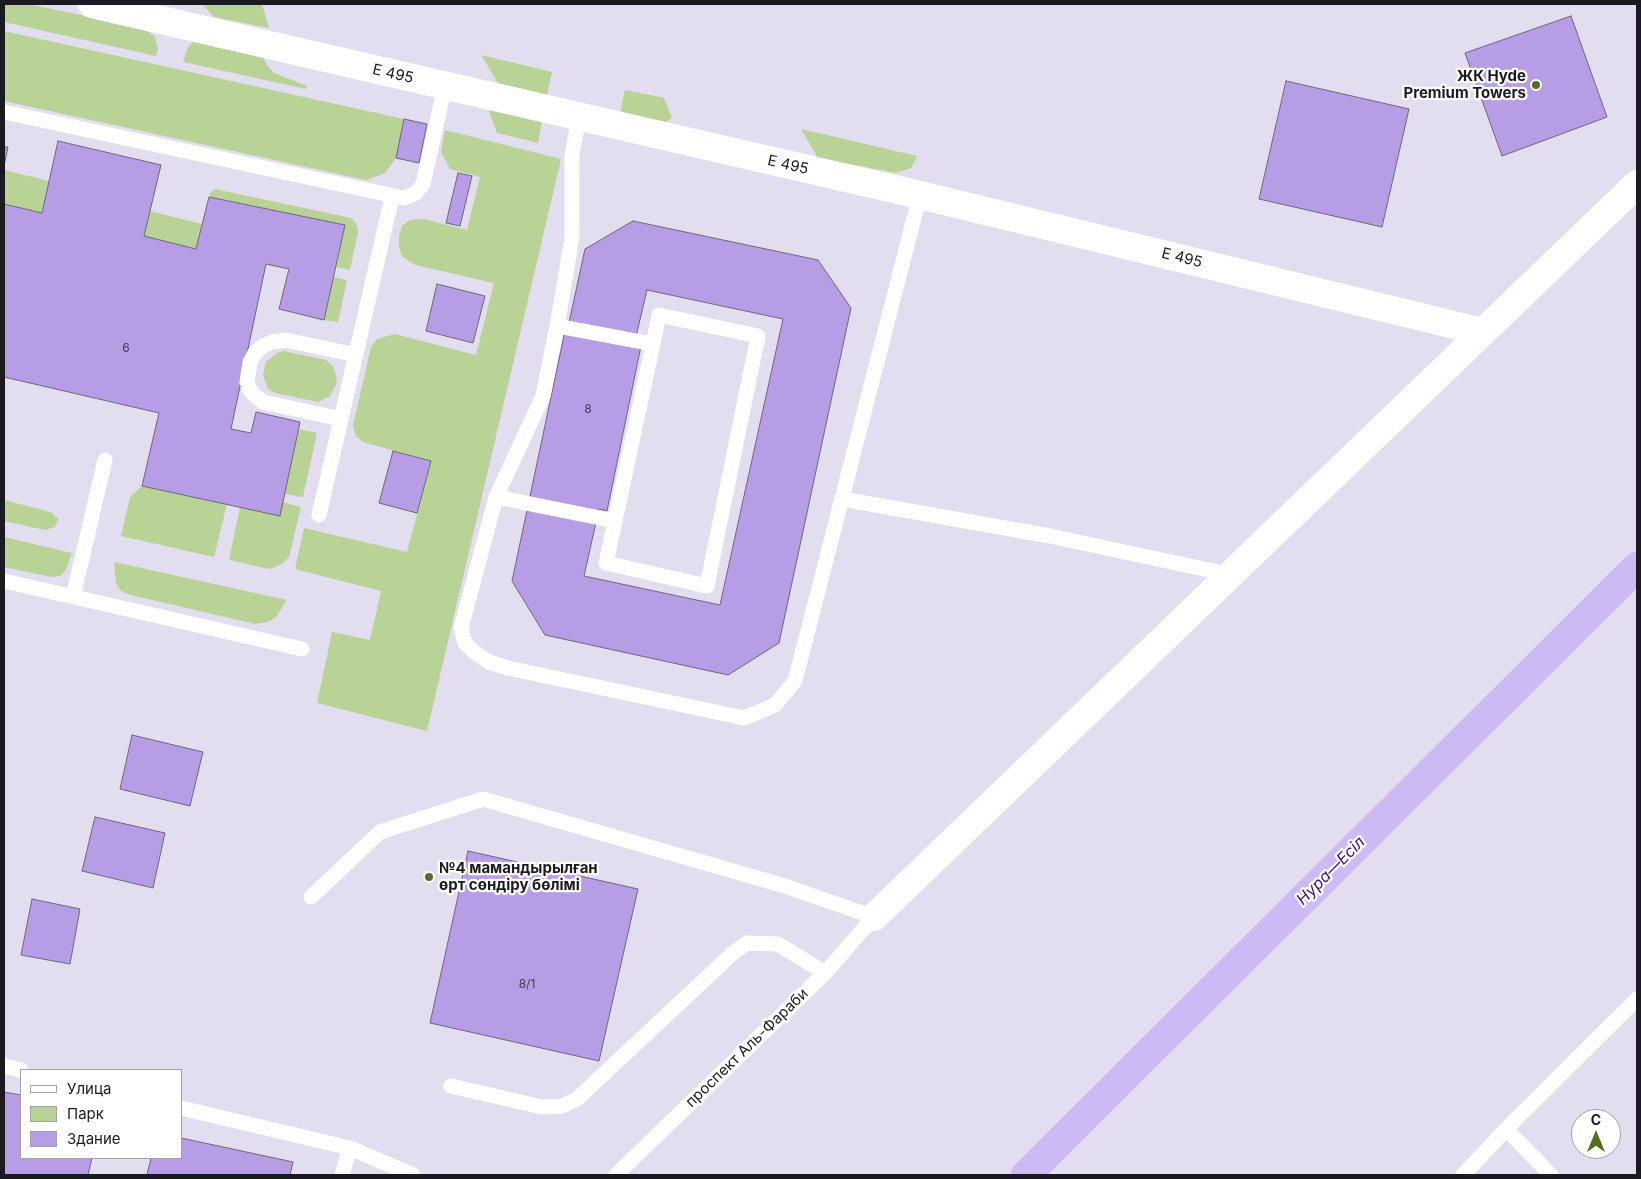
<!DOCTYPE html>
<meta charset="utf-8">
<style>
body{margin:0}
#map{position:relative;width:1641px;height:1179px;overflow:hidden;background:#e3ddf0;font-family:Inter,sans-serif}
canvas{display:block}
.frame{position:absolute;inset:0;border:5px solid #1c1a21;pointer-events:none}
.legend{position:absolute;left:20px;top:1069px;width:162px;height:90px;box-sizing:border-box;background:#fff;border:1px solid #a4a3a6;margin:0;padding:6px 9px;list-style:none;font-size:15px;color:#1c1a21}
.legend li{display:flex;align-items:center;gap:10px;height:25px}
.legend b{width:25px;border:1px solid #a4a3a6}
.north{position:absolute;left:1571px;top:1109px;width:50px;height:50px;box-sizing:border-box;background:#fff;border:1px solid #a4a3a6;border-radius:50%;rotate:0deg;font-size:14px;font-weight:700;line-height:20px;text-align:center;color:#1c1a21}
.north::after{content:'';display:block;margin:auto;width:18px;height:22px;background:#526e23;clip-path:polygon(50% 0,100% 100%,50% 72%,0 100%)}
</style>
<div id="map">
<canvas width="1641" height="1179"></canvas>
<div class="frame"></div>
<ul class="legend">
<li><b style="height:6px;background:#fff"></b>Улица</li>
<li><b style="height:14px;background:#b8d395"></b>Парк</li>
<li><b style="height:14px;background:#b79de6"></b>Здание</li>
</ul>
<div class="north">С</div>
</div>
<script>
const ctx = document.querySelector('canvas').getContext('2d');
ctx.lineJoin = 'round';
function fill(path, color) { ctx.fillStyle = color; ctx.fill(path, 'evenodd'); }
const toPath = rows => new Path2D(rows.map(r => 'M' + r).join(''));
function trace(path, color, width, dash) { ctx.strokeStyle = color; ctx.lineWidth = width; ctx.lineCap = dash ? 'butt' : 'round'; ctx.setLineDash(dash || []); ctx.stroke(path); }
function drawText(font, color, halo, rows, align = 'center') {
  ctx.font = font + ' Inter,sans-serif'; ctx.lineWidth = 4.5; ctx.setLineDash([]); ctx.textBaseline = 'middle'; ctx.strokeStyle = halo; ctx.fillStyle = color; for (const [text, x, y, turn = 0] of rows) {
    ctx.save(); ctx.translate(x, y); ctx.rotate((+turn || 0) * Math.PI / 180); ctx.textAlign = isNaN(turn) ? turn : align; if (halo) ctx.strokeText(text, 0, 0); ctx.fillText(text, 0, 0); ctx.restore();
  }
}
const green = toPath([
 [4,4,28,4,143,28,155,37,158,49,156,56,4,22],
 [202,4,262,4,269,28,214,17],
 [4,31,404,119,396,158,385,173,366,180,4,101],
 [201,41,262,54,266,64,274,73,307,86,306,89,183,62,188,47,193,42],
 [481,55,552,72,547,95,498,83],
 [625,90,664,98,672,118,666,122,620,114],
 [488,108,542,120,538,143,497,133],
 [801,129,917,156,911,168,896,173,818,158],
 [445,130,561,159,427,731,317,703,332,632,370,640,381,591,295,569,304,528,407,552,431,461,363,442,356,436,353,426,371,347,377,339,395,334,476,355,494,283,415,265,402,256,399,247,399,236,402,226,410,220,424,219,467,230,480,177,450,169,441,152],
 [4,170,49,181,42,213,4,204],
 [215,189,351,218,356,223,358,232,350,270,336,267,345,225,209,197,210,193],
 [150,211,202,224,196,249,144,236],
 [334,277,347,280,338,322,324,320],
 [284,351,326,360,333,366,337,378,336,385,330,396,318,402,275,393,268,389,263,375,266,362,277,353],
 [298,429,317,433,303,497,284,494],
 [142,486,227,504,214,557,121,536,130,497],
 [4,500,51,512,58,519,55,527,45,530,4,521],
 [283,502,301,507,289,557,282,564,270,569,229,560,240,507],
 [4,537,72,553,66,570,60,576,51,577,4,567],
 [114,562,287,600,276,617,268,622,255,624,131,595,121,591,116,583]
]);
const canal = toPath([
 [1026,1175,1637,567]
]);
const building = toPath([
 [1571,16,1607,117,1502,156,1465,53,1571,16],
 [1286,81,1409,109,1382,227,1259,199,1286,81],
 [404,119,427,124,419,163,396,158,404,119],
 [58,141,161,165,144,236,196,249,209,197,345,225,324,320,279,309,289,269,266,264,231,429,251,433,256,412,300,422,280,516,142,486,159,413,4,377,4,204,42,213,58,141],
 [4,147,8,147,4,166,4,147],
 [458,173,472,176,460,226,446,223,458,173],
 [633,221,818,260,851,308,779,643,728,675,545,635,512,581,565,331,567,332,585,249,633,221],
 [647,290,783,319,720,605,584,576,599,509,607,511,641,346,634,345,647,290],
 [437,284,485,296,473,343,426,331,437,284],
 [393,451,431,461,417,513,379,503,393,451],
 [132,735,203,752,190,806,120,789,132,735],
 [95,817,165,833,153,888,82,871,95,817],
 [468,851,638,889,599,1061,430,1023,468,851],
 [32,899,80,909,70,964,21,955,32,899],
 [4,1092,21,1095,21,1158,92,1158,88,1175,4,1175,4,1092],
 [181,1138,293,1162,290,1175,147,1175,151,1158,181,1158,181,1138]
]);
const lane = toPath([
 [4,112,404,198,416,193,423,184,445,86],
 [579,117,572,155,572,238,557,326,653,344,659,315,758,336,707,586,606,563,653,344],
 [557,326,543,396,496,497,615,521],
 [341,419,263,402,251,392,247,382,250,362,255,353,263,346,272,342,286,340,356,355],
 [496,497,461,628,465,643,474,652,489,662,508,668,744,718,775,705,795,681,920,195],
 [842,499,1050,536,1232,575],
 [319,515,392,197],
 [4,581,302,649],
 [73,597,105,460],
 [311,897,380,832,483,799,785,886,874,917,825,973,616,1175],
 [4,1066,21,1070],
 [451,1086,542,1107,562,1106,577,1099,733,953,747,943,778,944,825,973],
 [181,1108,350,1148,413,1175],
 [1506,1129,1551,1175],
 [342,1175,350,1148],
 [1463,1175,1514,1121,1637,999]
]);
const street = toPath([
 [92,4,920,195,1483,332],
 [874,917,1637,184]
]);
const markers = [
 [1536,85,5,"#526e23"],
 [429,877,5,"#526e23"]
];
const numberNames = [
 ["6",126,348],
 ["8",588,409],
 ["8/1",527,984]
];
const streetNames = [
 ["E 495",393,74,13],
 ["E 495",788,165,13],
 ["E 495",1182,258,14],
 ["проспект Аль-Фараби",747,1048,-44]
];
const poiNames = [
 ["ЖК Hyde",1526,76],
 ["Premium Towers",1526,93],
 ["№4 мамандырылған",439,868,"left"],
 ["өрт сөндіру бөлімі",439,885,"left"]
];
const waterNames = [
 ["Нура—Есіл",1331,871,-45]
];
fill(green, '#b8d395');
trace(canal, '#cdb9f4', 30);
fill(building, '#b79de6');
trace(building, '#6c6777', 1);
trace(lane, '#fff', 15);
trace(street, '#fff', 28);
for (const [x, y, r, color] of markers) { const dot = new Path2D(); dot.arc(x, y, r, 0, 2 * Math.PI); ctx.fillStyle = color; ctx.fill(dot); trace(dot, '#fff', 2); }
drawText('12px', '#433b52', null, numberNames);
drawText('15px', '#1c1a21', '#fff', streetNames);
drawText('bold 15px', '#1c1a21', '#fff', poiNames, 'right');
drawText('italic 16px', '#3d1569', '#fff', waterNames);
</script>
